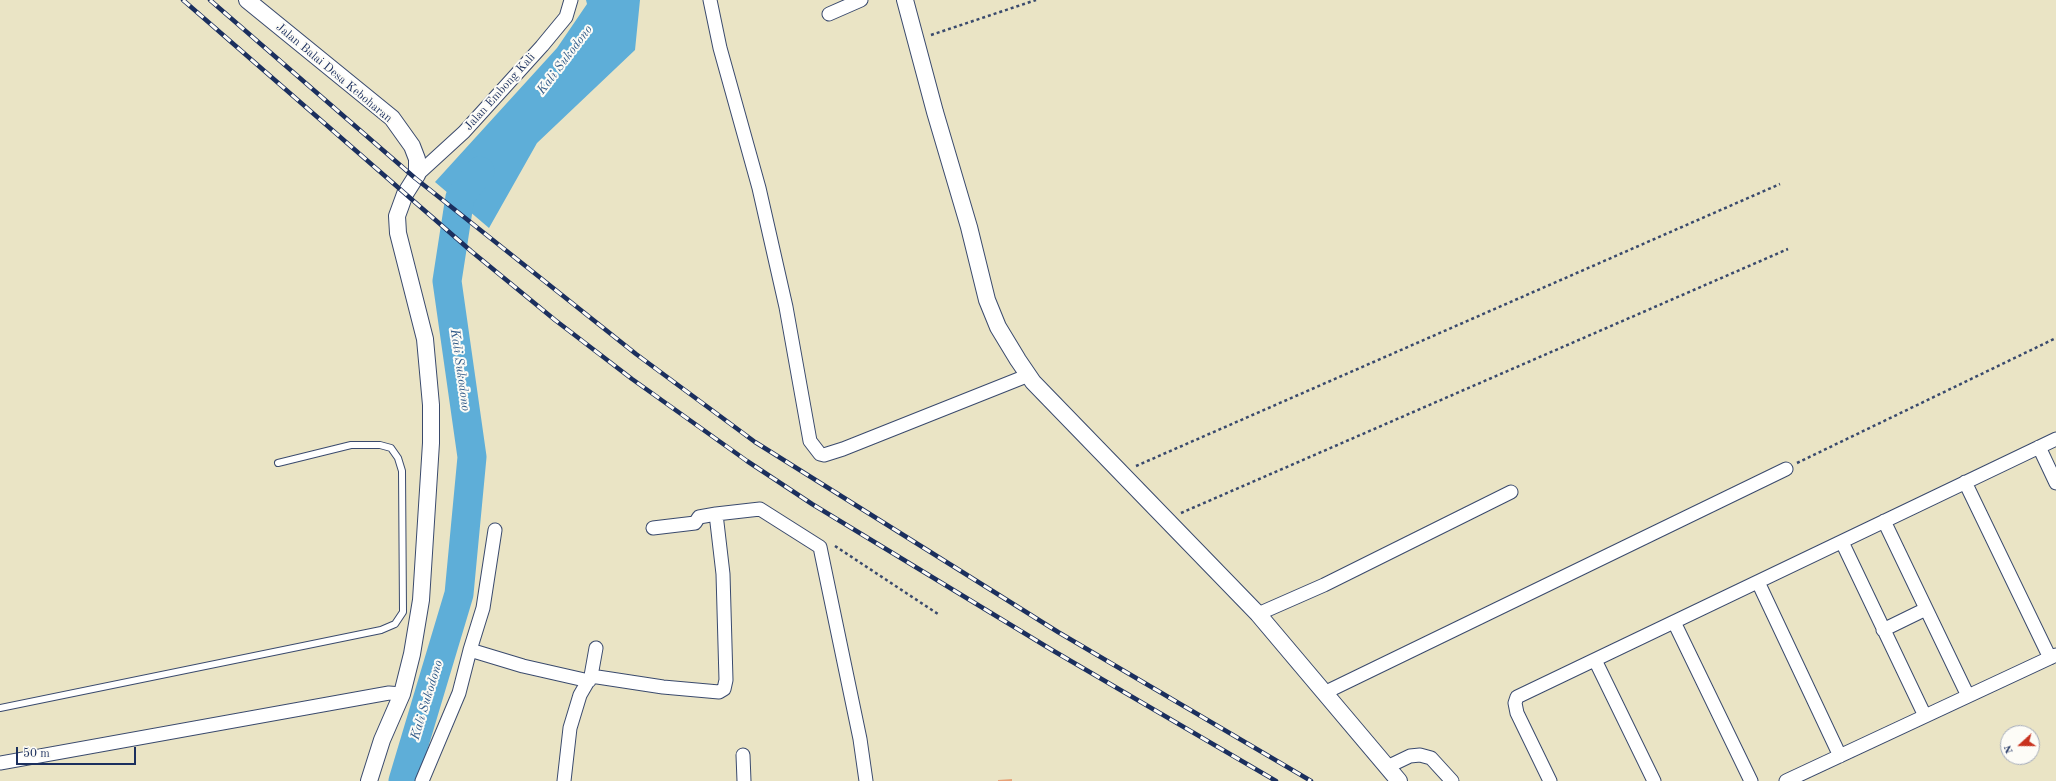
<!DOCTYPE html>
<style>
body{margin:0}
#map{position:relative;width:2056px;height:781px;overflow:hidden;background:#eae4c5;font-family:"Old Standard TT",serif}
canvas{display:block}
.north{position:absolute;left:2000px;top:725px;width:40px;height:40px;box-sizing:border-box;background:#fdfcf7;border:1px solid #a3aaba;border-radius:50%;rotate:249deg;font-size:11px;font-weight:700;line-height:16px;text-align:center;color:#1b2f5e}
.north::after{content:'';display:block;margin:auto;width:14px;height:18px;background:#c8321e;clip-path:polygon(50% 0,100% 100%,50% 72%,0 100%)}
.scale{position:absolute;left:16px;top:747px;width:120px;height:18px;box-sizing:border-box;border:2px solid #1b2f5e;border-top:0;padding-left:5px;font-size:12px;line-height:14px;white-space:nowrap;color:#1b2f5e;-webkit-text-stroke:3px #fdfcf7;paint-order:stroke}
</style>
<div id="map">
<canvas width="2056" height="781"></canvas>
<div class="north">N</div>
<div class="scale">50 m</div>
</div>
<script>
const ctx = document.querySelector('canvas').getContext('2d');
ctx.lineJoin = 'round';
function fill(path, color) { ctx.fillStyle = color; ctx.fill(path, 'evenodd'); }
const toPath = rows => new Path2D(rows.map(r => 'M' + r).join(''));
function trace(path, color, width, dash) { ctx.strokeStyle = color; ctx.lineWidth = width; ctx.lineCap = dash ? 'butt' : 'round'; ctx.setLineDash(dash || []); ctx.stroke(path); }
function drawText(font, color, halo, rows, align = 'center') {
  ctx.font = font + ' "Old Standard TT",serif'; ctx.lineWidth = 4; ctx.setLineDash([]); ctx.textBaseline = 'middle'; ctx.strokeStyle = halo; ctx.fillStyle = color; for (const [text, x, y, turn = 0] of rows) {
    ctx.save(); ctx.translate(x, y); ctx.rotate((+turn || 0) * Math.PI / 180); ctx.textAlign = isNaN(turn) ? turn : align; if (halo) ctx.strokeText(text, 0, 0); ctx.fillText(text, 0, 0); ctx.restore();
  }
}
const water = toPath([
 [586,0,640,0,635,50,537,143,489,228,435,182,557,48,587,4]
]);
const river = toPath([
 [403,781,459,594,472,457,447,281,460,197,480,171]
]);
const building = toPath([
 [1012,779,1012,781,998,781,998,780]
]);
const path = toPath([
 [931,35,1036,0],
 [1797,463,2056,338],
 [1136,466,1780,184],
 [1181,513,1788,249],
 [835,546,938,614]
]);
const service = toPath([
 [0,708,381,630,395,624,403,612,402,471,398,458,391,448,380,445,351,445,278,463]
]);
const minor = toPath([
 [710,0,720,48,759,188,786,307,810,441,820,454,824,455,843,449,1029,375],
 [829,14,861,0],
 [417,175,464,132,542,46,566,17,571,0],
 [2039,447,2056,483],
 [1965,482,2050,658],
 [1884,521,1968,696],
 [653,528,695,523,699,517,716,514,760,509,820,547,860,739,866,781],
 [1842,542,1925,716],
 [1758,582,1840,756],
 [1258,614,1324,585,1511,492],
 [1674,622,1751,781],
 [1883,630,1926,609],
 [470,650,523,666,589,681],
 [1595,660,1654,781],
 [591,676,663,687,719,692,724,689,726,680,723,574,716,514],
 [1324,693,1786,469],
 [743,755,744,781],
 [0,763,389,693,402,694],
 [1387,767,1410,756,1420,755,1431,758,1452,781],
 [422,781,459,693,470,650,483,608,495,530],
 [564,781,570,728,580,695,591,676,596,648],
 [1550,781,1517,713,1515,703,1517,697,2056,439],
 [1786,781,2056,655]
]);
const tertiary = toPath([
 [247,0,392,118,412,146,417,159,417,175,405,194,397,216,398,233,425,339,431,405,431,443,421,600,412,654,402,694,382,740,369,781],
 [905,0,935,112,969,227,987,300,998,327,1018,360,1033,382,1258,614,1399,781]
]);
const rail = toPath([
 [183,0,471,251,555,320,632,379,747,461,812,504,1052,650,1276,781],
 [210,0,415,178,636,354,755,442,1058,632,1311,781]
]);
const streetNames = [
 ["Jalan Balai Desa Keboharan",334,73,40],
 ["Jalan Embong Kali",500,92,-48]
];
const waterNames = [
 ["Kali Sukodono",565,60,-53],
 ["Kali Sukodono",460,370,82],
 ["Kali Sukodono",427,700,-73]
];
fill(water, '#5eaed8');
trace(river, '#5eaed8', 29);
fill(building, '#e7a278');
trace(service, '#3a4a6d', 8);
trace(minor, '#3a4a6d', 15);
trace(tertiary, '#3a4a6d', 18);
trace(path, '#3a4a6d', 2.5, [3, 3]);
trace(service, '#fff', 6);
trace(minor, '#fff', 13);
trace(tertiary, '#fff', 16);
trace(rail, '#1b2f5e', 4.5);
trace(rail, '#fdfcf7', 3, [9]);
drawText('12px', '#1b2f5e', '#fdfcf7', streetNames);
drawText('italic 13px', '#325b89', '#fdfcf7', waterNames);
</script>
